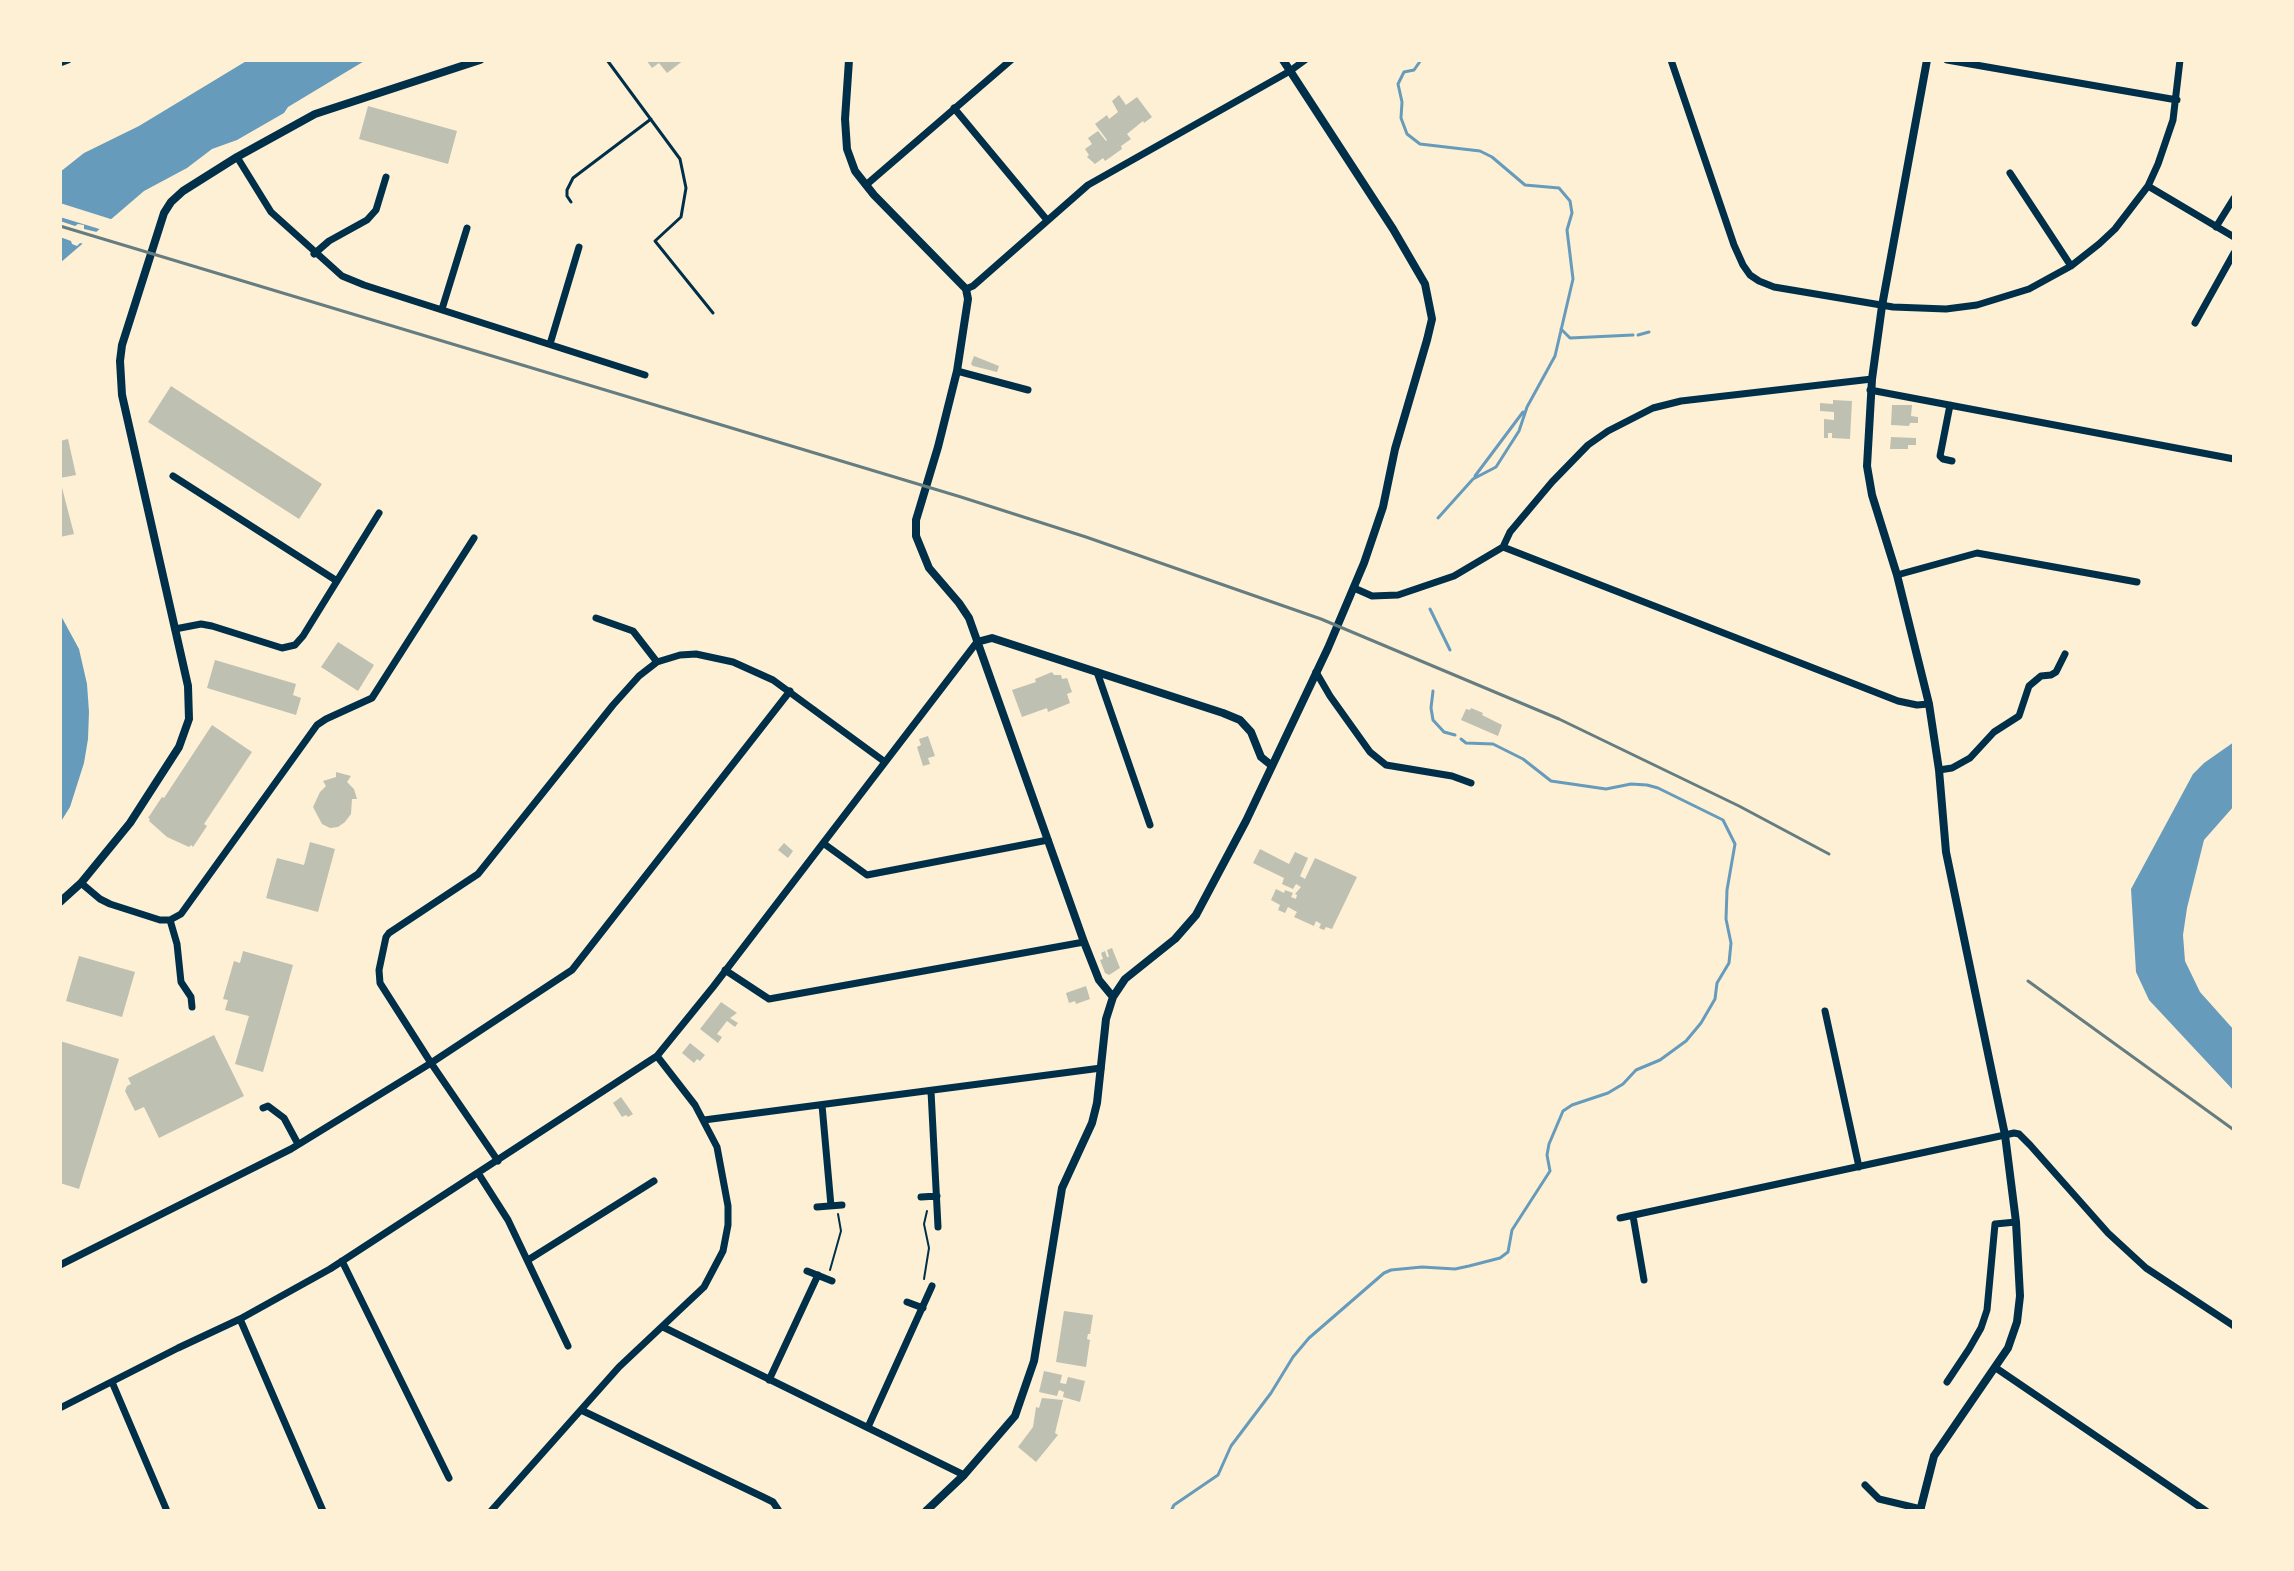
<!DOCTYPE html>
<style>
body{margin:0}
#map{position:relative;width:2294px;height:1571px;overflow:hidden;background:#fdf0d5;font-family:Mulish,sans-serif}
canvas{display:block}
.frame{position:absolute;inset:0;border:62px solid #fdf0d5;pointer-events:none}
</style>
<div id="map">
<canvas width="2294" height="1571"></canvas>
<div class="frame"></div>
</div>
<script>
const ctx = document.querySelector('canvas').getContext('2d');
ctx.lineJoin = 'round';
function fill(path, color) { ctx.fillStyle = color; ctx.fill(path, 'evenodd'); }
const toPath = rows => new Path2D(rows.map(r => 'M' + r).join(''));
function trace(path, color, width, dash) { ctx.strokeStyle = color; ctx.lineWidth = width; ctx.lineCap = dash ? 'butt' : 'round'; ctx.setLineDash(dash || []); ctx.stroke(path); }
const water = toPath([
 [248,60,366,60,288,107,284,113,237,140,212,149,187,168,144,191,60,263,60,172,84,153,139,126],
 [60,614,79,649,87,684,89,712,88,739,84,763,70,807,60,823],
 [2234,742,2234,806,2204,840,2187,908,2183,935,2185,961,2200,992,2234,1030,2234,1091,2149,1000,2136,972,2131,889,2193,774,2204,763]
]);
const pier = toPath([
 [60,203,117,221,106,231,60,217],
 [60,221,75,226,78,224,84,225,84,229,101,233,104,232,87,245,80,243,77,246,72,244,71,241,60,237]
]);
const stream = toPath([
 [1421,60,1414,70,1404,72,1398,84,1402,102,1401,118,1407,134,1420,144,1480,151,1492,157,1525,185,1559,188,1570,201,1572,213,1567,230,1573,279,1555,356,1527,407,1519,431,1496,467,1473,479,1438,518],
 [1561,329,1570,338,1633,335],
 [1638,335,1649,332],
 [1475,476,1523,412],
 [1430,609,1450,650],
 [1433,691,1431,708,1433,720,1444,732,1455,735],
 [1171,1511,1174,1505,1218,1475,1231,1446,1271,1393,1293,1357,1309,1338,1384,1273,1391,1270,1422,1267,1455,1269,1469,1266,1500,1258,1508,1252,1512,1230,1550,1171,1547,1155,1549,1144,1563,1111,1572,1105,1608,1093,1623,1084,1636,1070,1660,1060,1686,1041,1701,1023,1715,999,1717,983,1729,963,1731,943,1726,919,1727,890,1735,844,1723,820,1658,788,1647,785,1631,784,1606,789,1551,781,1523,759,1493,744,1466,743,1461,739]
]);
const building = toPath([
 [646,60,684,60,667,73,659,63,652,68],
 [1119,95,1126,105,1137,97,1152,117,1144,123,1143,121,1127,134,1131,139,1121,146,1122,149,1105,161,1103,158,1095,164,1087,157,1089,155,1085,149,1092,144,1088,138,1098,131,1106,141,1107,140,1095,124,1107,115,1109,119,1118,112,1112,101],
 [368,106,457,131,448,164,359,139],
 [974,356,999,366,997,372,973,366,971,364],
 [171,386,322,484,299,519,148,422],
 [1833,400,1852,401,1850,439,1832,438,1832,433,1828,433,1828,438,1824,438,1824,419,1834,420,1834,412,1820,411,1820,403,1833,404],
 [1892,405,1912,405,1911,416,1918,417,1918,423,1910,423,1909,426,1891,425],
 [1891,437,1916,438,1916,445,1908,445,1908,449,1890,449],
 [68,439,76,475,60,478,60,441],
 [60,480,74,534,60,537],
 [338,642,374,665,358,691,321,667],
 [215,660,296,684,293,695,301,698,296,715,207,688],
 [1052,672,1054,675,1061,675,1062,679,1067,678,1072,692,1067,694,1070,703,1048,712,1047,708,1022,717,1012,690,1036,682,1035,679],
 [1471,708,1483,713,1482,715,1502,725,1498,736,1461,720,1466,709,1470,710],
 [212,725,252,752,204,824,207,826,193,847,191,845,189,847,167,837,149,821,150,819,148,818,162,797,164,798],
 [928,736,935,756,928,758,930,764,923,766,917,747,921,745,919,739],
 [336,772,351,776,347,782,354,789,357,799,352,799,351,814,345,822,338,827,330,828,322,824,313,807,320,792,326,786,323,781,336,777],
 [310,842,335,849,318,912,266,898,277,858,304,865],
 [784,843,793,851,788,858,778,850],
 [1260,849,1289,864,1295,852,1308,858,1300,876,1305,879,1315,858,1357,877,1332,929,1326,927,1324,930,1319,928,1321,924,1316,921,1314,926,1294,917,1297,912,1288,907,1285,913,1278,910,1280,905,1271,900,1276,889,1284,893,1285,890,1293,893,1291,897,1296,899,1297,895,1295,894,1301,887,1296,884,1293,889,1282,884,1284,878,1253,863],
 [1112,948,1120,968,1109,975,1105,973,1100,960,1103,959,1101,953,1105,951,1107,957,1109,957,1107,950],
 [243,951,293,965,263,1072,235,1064,249,1016,225,1010,228,1000,223,999,234,961,240,963],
 [79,956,135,972,122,1017,66,1001],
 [1086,986,1090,999,1076,1004,1075,1001,1069,1003,1066,993],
 [721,1002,737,1013,730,1018,738,1023,735,1027,727,1021,717,1034,722,1037,718,1043,700,1029],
 [214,1035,244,1096,159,1138,144,1107,135,1111,125,1091,127,1086,131,1084,128,1078],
 [60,1041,119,1059,79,1189,60,1183],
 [690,1043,705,1055,700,1061,697,1059,694,1063,682,1053],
 [621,1097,633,1114,628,1117,626,1115,622,1117,613,1103],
 [1064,1311,1093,1315,1090,1334,1088,1334,1087,1339,1090,1340,1086,1367,1056,1362],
 [1044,1371,1062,1375,1060,1383,1066,1384,1068,1377,1085,1381,1080,1402,1063,1397,1064,1392,1059,1390,1057,1396,1039,1392],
 [1042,1398,1063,1400,1055,1433,1058,1435,1036,1462,1018,1447,1033,1427,1036,1407,1039,1408]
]);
const path = toPath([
 [830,1270,841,1231,838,1214],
 [924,1279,929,1248,924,1224,927,1211]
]);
const service = toPath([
 [607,60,680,159,686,188,681,217,655,241,713,313],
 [571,202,567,196,567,190,573,178,651,119]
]);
const minor = toPath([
 [1671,60,1734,245,1743,265,1750,275,1759,281,1774,287,1893,307,1946,309,1977,305,2029,289,2071,266,2099,244,2115,229,2148,186,2158,164,2173,120,2180,60],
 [1947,60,2177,100],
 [60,63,68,60],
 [954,108,1047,220],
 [237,157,271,212,342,276,364,285,645,375],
 [2010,173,2071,266],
 [866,185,1011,60],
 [2148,186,2234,237],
 [2216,227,2234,198],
 [314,254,329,241,367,220,376,210,386,177],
 [966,289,973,286,1088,185,1290,71,1305,60],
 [442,309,467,228],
 [2195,323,2234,253],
 [550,344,579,247],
 [957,371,1028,390],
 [1870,390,2234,459],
 [1950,405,1940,456,1943,459,1952,461],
 [173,476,337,581],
 [1503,547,1898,701,1917,705,1929,704],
 [1897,575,1977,553,2137,582],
 [1354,588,1372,596,1398,595,1454,576,1503,547,1510,532,1552,482,1588,445,1608,431,1653,408,1681,401,1872,379],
 [596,618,633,631,657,662],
 [175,629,201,624,212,626,282,648,295,645,303,636,379,513],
 [1097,672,1150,825],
 [1316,672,1330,696,1370,752,1386,765,1452,776,1471,783],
 [1939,770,1952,768,1970,758,1994,732,2019,716,2029,686,2041,676,2051,675,2056,672,2065,654],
 [823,843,867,875,1048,840],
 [81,883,100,899,110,904,160,920,170,920,181,914,317,725,326,719,372,698,474,538],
 [170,920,177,944,181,982,191,997,192,1007],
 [725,970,769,999,1084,942],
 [1825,1011,1859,1167],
 [931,1091,938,1227],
 [822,1105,831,1206],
 [263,1108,268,1106,284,1118,298,1144],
 [704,1120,1101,1068],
 [498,1161,431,1063,380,983,379,970,386,937,389,933,478,874,613,705,639,676,657,662,680,655,696,654,733,662,773,680,885,762],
 [478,1173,508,1220,568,1346],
 [921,1197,937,1196],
 [817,1207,842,1205],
 [1633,1216,1644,1280],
 [1620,1218,2014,1133,2019,1134,2030,1145,2108,1233,2146,1268,2234,1326],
 [528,1260,654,1181],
 [342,1261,449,1478],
 [60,1265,291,1149,431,1063,572,970,790,691],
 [807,1271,832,1281],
 [907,1302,923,1308],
 [240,1319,323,1511],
 [663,1327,964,1475],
 [1996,1368,2206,1511],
 [769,1380,818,1275],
 [112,1382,167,1511],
 [1947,1382,1969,1349,1981,1328,1987,1310,1995,1224,2016,1222],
 [60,1408,178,1348,240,1319,330,1269,657,1056,713,987,977,642],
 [581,1410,763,1497,773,1502,779,1511],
 [868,1427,932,1286],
 [1865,1485,1879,1499,1921,1509],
 [491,1511,619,1367,704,1287,723,1251,728,1225,728,1206,717,1147,695,1105,657,1056]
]);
const tertiary = toPath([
 [849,60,845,119,847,149,855,171,874,195,966,289,968,299,957,371,938,447,916,520,916,536,929,568,959,603,969,618,1084,942,1099,980,1113,997],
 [977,642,992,638,1223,713,1240,720,1251,732,1261,757,1271,765],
 [60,902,81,883,130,823,179,747,189,719,188,686,122,395,120,361,122,345,164,213,171,202,183,191,237,157,315,114,480,60],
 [926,1511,964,1475,1015,1416,1034,1361,1062,1188,1092,1123,1097,1103,1106,1019,1113,997,1125,979,1175,939,1196,915,1246,821,1328,648,1364,563,1383,507,1395,449,1427,340,1432,319,1425,284,1393,229,1283,60],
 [1920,1511,1934,1456,2008,1348,2017,1322,2020,1296,2016,1222,2005,1135,1946,852,1939,770,1929,704,1897,575,1872,495,1867,466,1872,379,1882,306,1927,60]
]);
const rail = toPath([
 [60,226,961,497,1086,537,1321,619,1559,719,1739,806,1829,854],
 [2028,981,2234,1130]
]);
fill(water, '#669bbc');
fill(pier, '#fdf0d5');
trace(stream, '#669bbc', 3);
fill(building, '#bec0b2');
trace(path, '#003049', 2);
trace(service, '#003049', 3);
trace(minor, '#003049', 7);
trace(tertiary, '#003049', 8);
trace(rail, '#657d81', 3);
</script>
